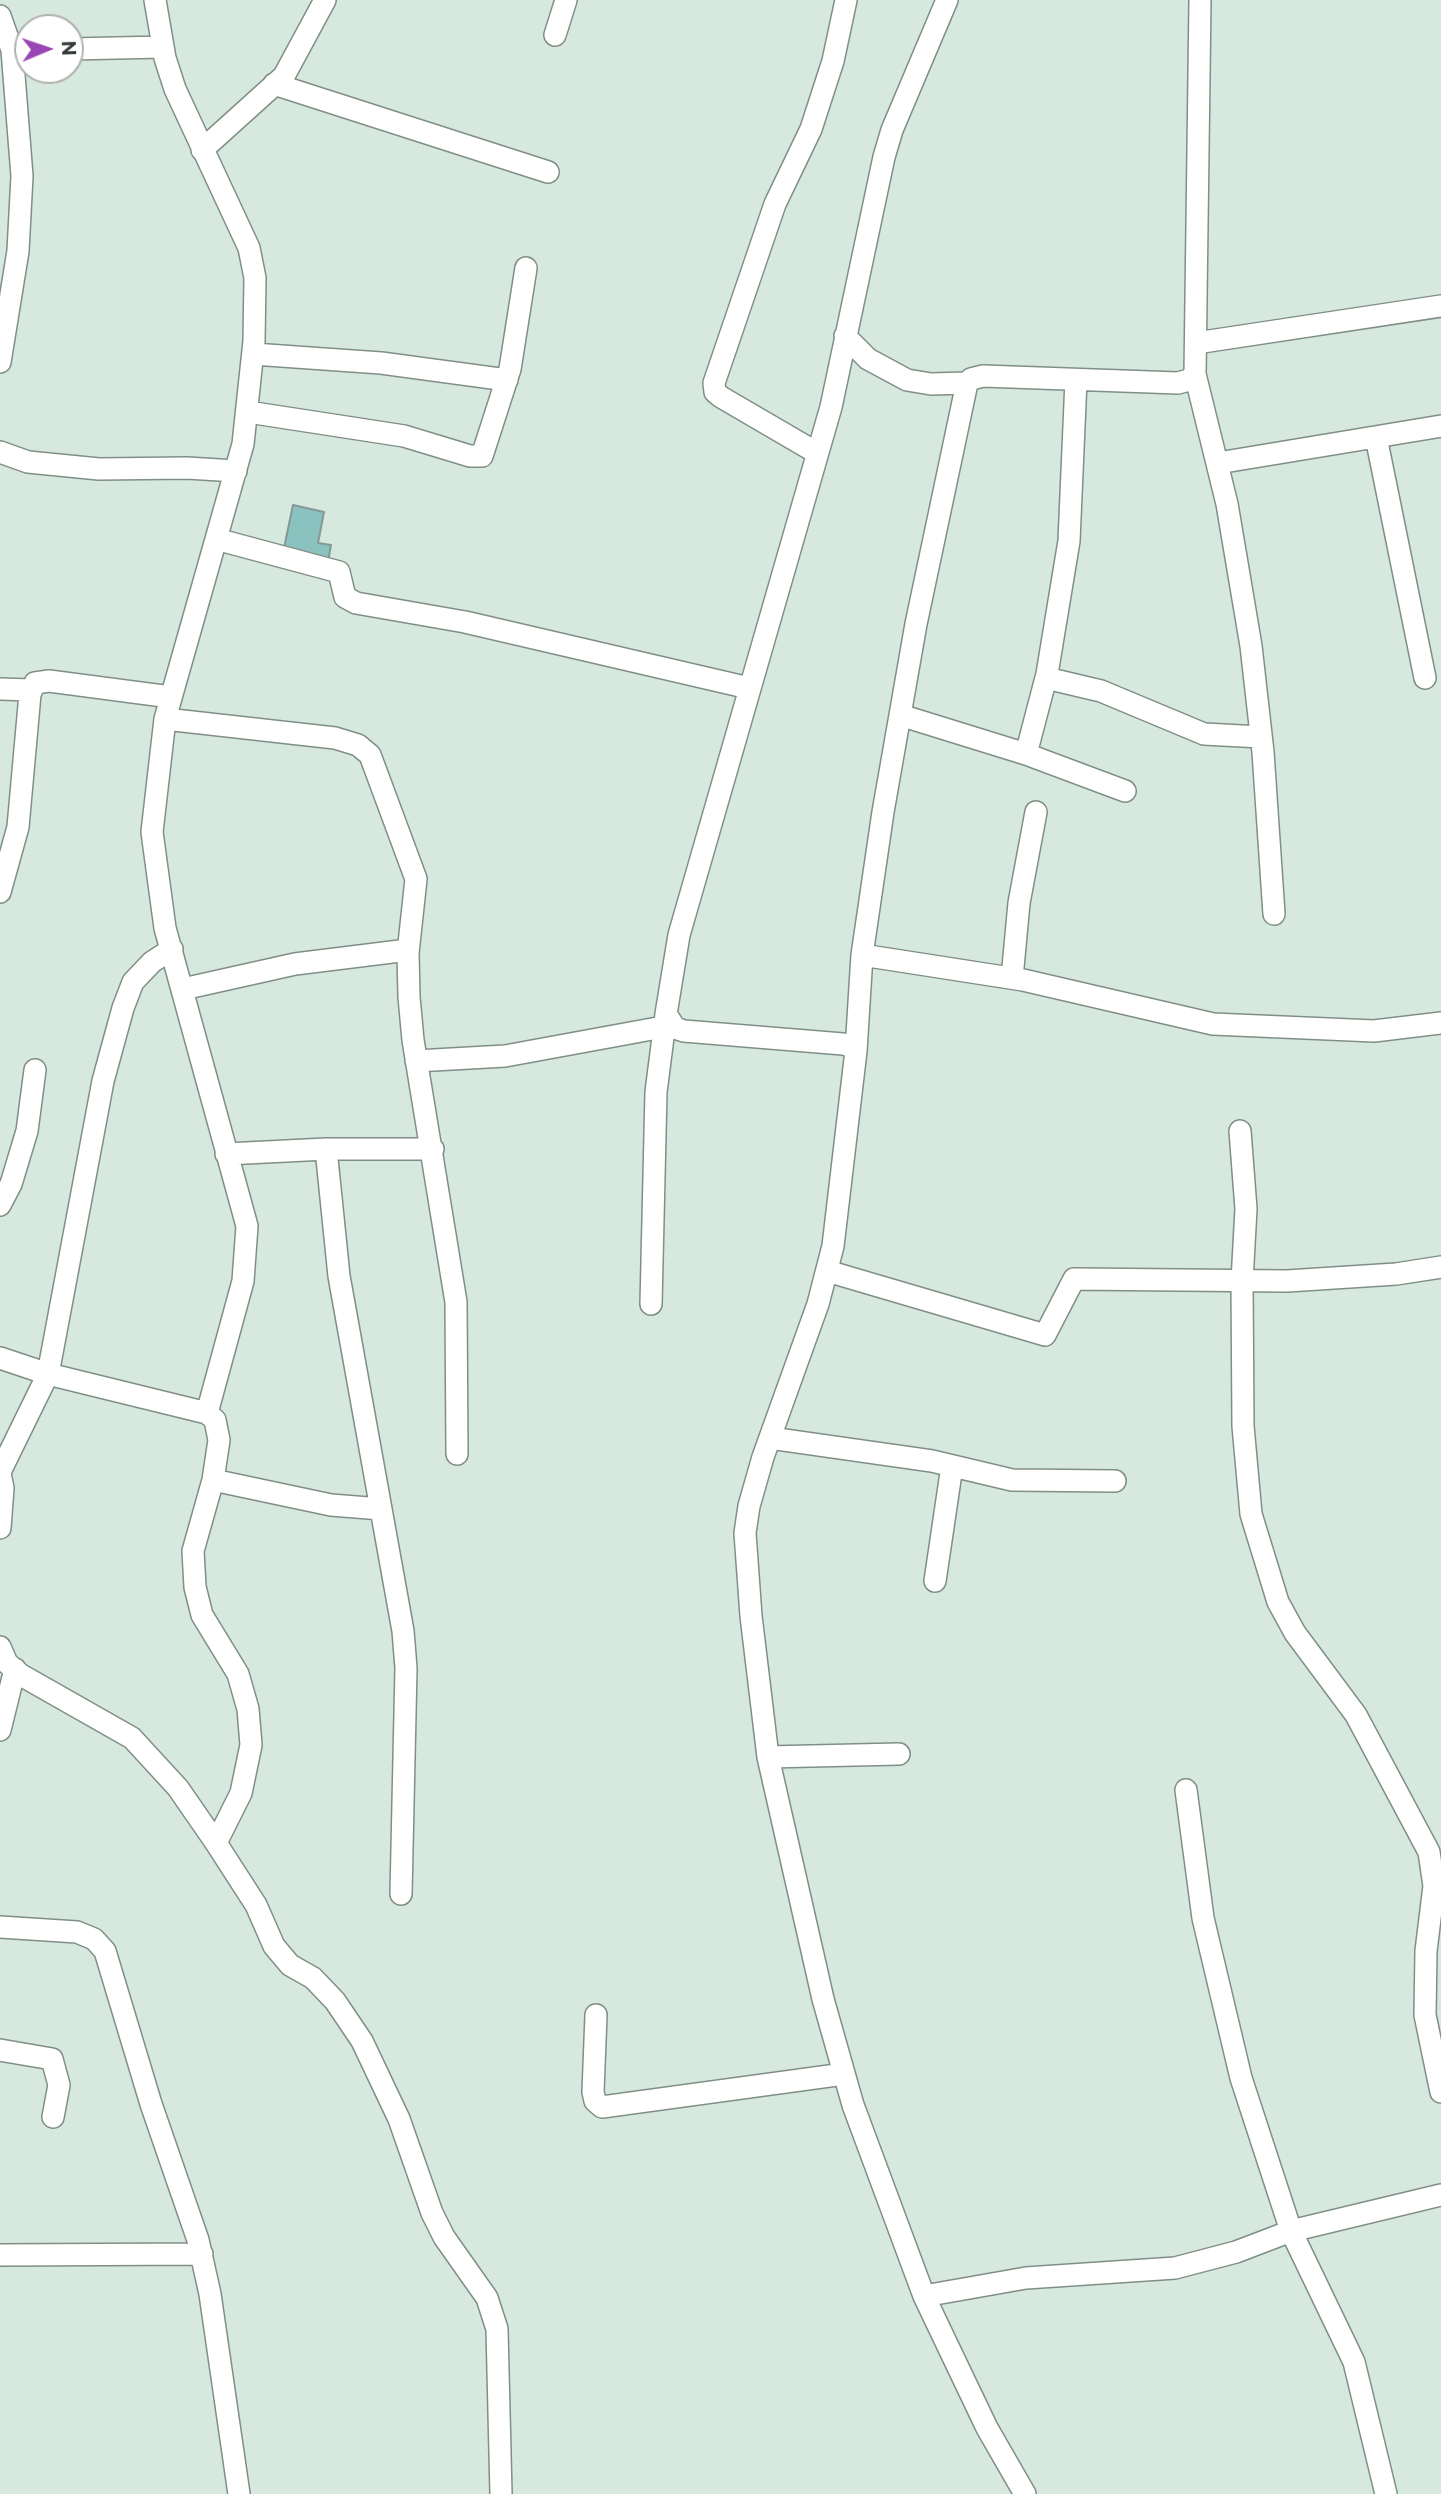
<!DOCTYPE html>
<style>
body{margin:0}
#map{position:relative;width:1441px;height:2494px;overflow:hidden;background:#d7e8de;font-family:Montserrat,sans-serif}
canvas{display:block}
.north{position:absolute;left:14px;top:14px;width:70px;height:70px;box-sizing:border-box;background:#fff;border:2px solid #afb1b0;border-radius:50%;rotate:88deg;font-size:19px;font-weight:700;line-height:28px;text-align:center;color:#363d39}
.north::after{content:'';display:block;margin:auto;width:24px;height:32px;background:#9a46b4;clip-path:polygon(50% 0,100% 100%,50% 72%,0 100%)}
</style>
<div id="map">
<canvas width="1441" height="2494"></canvas>
<div class="north">N</div>
</div>
<script>
const ctx = document.querySelector('canvas').getContext('2d');
ctx.lineJoin = 'round';
function fill(path, color) { ctx.fillStyle = color; ctx.fill(path, 'evenodd'); }
const toPath = rows => new Path2D(rows.map(r => 'M' + r).join(''));
function trace(path, color, width, dash) { ctx.strokeStyle = color; ctx.lineWidth = width; ctx.lineCap = dash ? 'butt' : 'round'; ctx.setLineDash(dash || []); ctx.stroke(path); }
const building = toPath([
 [293,505,324,512,318,543,331,545,328,562,283,553,293,505]
]);
const street = toPath([
 [155,0,165,58,175,89,249,248,255,278,254,341,243,444,165,719,152,832,165,928,247,1226,243,1281,207,1413],
 [947,0,892,130,884,157,831,407,679,935,666,1014,675,1028,684,1031,843,1044,851,1046,856,1051,833,1246,818,1304,763,1457,749,1506,745,1533,751,1616,768,1757,823,1999,853,2105,924,2296,987,2428,1025,2494],
 [0,16,12,50,22,176,18,251,0,362],
 [555,35,566,0],
 [70,49,163,47],
 [274,84,548,172],
 [202,150,284,76,325,0],
 [845,336,868,359,907,380,931,384,967,383],
 [1196,343,1441,306],
 [253,354,381,363,507,380],
 [1195,374,1227,504,1251,646,1263,752,1274,914],
 [248,412,404,436,470,456,482,456,510,369,526,268],
 [1376,437,1425,678],
 [0,452,28,462,99,469,187,468,236,471],
 [817,453,721,397,715,392,714,383,775,204,811,129,833,61,846,0],
 [1218,463,1441,426],
 [216,539,339,572,345,597,356,603,465,622,749,688],
 [1046,678,1101,691,1204,734,1261,737],
 [0,689,31,690],
 [900,715,1026,754,1125,791],
 [165,719,335,738,358,745,370,755,416,879,408,953,409,997,413,1040,456,1302,457,1454],
 [1026,754,1047,674,1069,541,1076,380],
 [0,892,18,827,30,694,35,683,49,681,171,697],
 [862,955,1023,980,1213,1024,1374,1031,1441,1023],
 [1012,978,1019,903,1036,812],
 [183,989,295,964,408,950],
 [856,1051,862,955,883,812,916,624,967,383,971,379,983,376,1178,383,1189,380,1195,374,1200,0],
 [416,1061,505,1056,663,1027],
 [1240,1131,1246,1209,1242,1281,1243,1426,1251,1514,1278,1602,1295,1633,1356,1715,1429,1852,1434,1886,1426,1951,1425,2015,1441,2092],
 [326,1149,339,1276,403,1631,406,1668,401,1894],
 [226,1154,326,1149,433,1149],
 [0,1205,11,1184,27,1131,35,1070],
 [827,1271,1045,1335,1074,1279,1287,1281,1396,1274,1441,1267],
 [651,1304,656,1092,666,1014],
 [0,1358,48,1374,207,1413,215,1420,219,1440,213,1480,193,1551,195,1587,202,1615,238,1674,248,1709,251,1745,241,1793,216,1843,256,1905,274,1946,290,1965,313,1978,335,2001,362,2041,399,2119,432,2213,444,2237,487,2298,497,2329,501,2494],
 [770,1438,932,1461,1012,1480,1115,1481],
 [0,1472,48,1374,103,1081,123,1008,133,982,152,962,172,949],
 [0,1473,3,1488,0,1528],
 [213,1480,331,1505,381,1509],
 [935,1581,952,1466],
 [0,1647,7,1663,21,1675,132,1738,178,1788,216,1843],
 [0,1730,15,1669],
 [768,1757,899,1754],
 [1186,1790,1203,1918,1241,2078,1291,2231,1354,2362,1386,2494],
 [0,1927,77,1932,94,1939,105,1951,151,2104,198,2240,210,2294,239,2494],
 [596,2015,593,2092,595,2101,602,2107,844,2074],
 [0,2050,52,2059,59,2085,53,2117],
 [0,2255,202,2254],
 [924,2296,1026,2278,1175,2268,1236,2252,1291,2231,1441,2195]
]);
fill(building, '#89c2be');
trace(building, '#849896', 2);
trace(street, '#808f86', 24);
trace(street, '#fff', 21);
</script>
